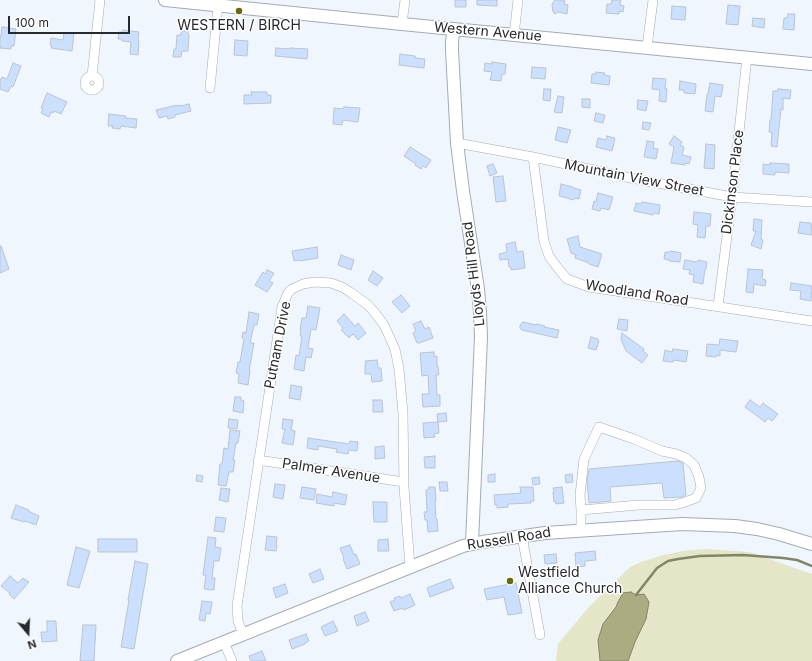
<!DOCTYPE html>
<style>
body{margin:0}
#map{position:relative;width:812px;height:661px;overflow:hidden;background:#f0f6fe;font-family:Inter,sans-serif}
canvas{display:block}
.north{position:absolute;left:8px;top:613px;width:40px;height:40px;-webkit-text-stroke:3px #fff;paint-order:stroke;rotate:161deg;font-size:11px;font-weight:700;line-height:16px;text-align:center;color:#27292d}
.north::after{content:'';display:block;margin:auto;width:14px;height:18px;background:#27292d;clip-path:polygon(50% 0,100% 100%,50% 72%,0 100%)}
.scale{position:absolute;left:8px;top:16px;width:122px;height:18px;box-sizing:border-box;border:2px solid #27292d;border-top:0;padding-left:5px;font-size:12px;line-height:14px;white-space:nowrap;color:#27292d;-webkit-text-stroke:3px #fff;paint-order:stroke}
</style>
<div id="map">
<canvas width="812" height="661"></canvas>
<div class="north">N</div>
<div class="scale">100 m</div>
</div>
<script>
const ctx = document.querySelector('canvas').getContext('2d');
ctx.lineJoin = 'round';
function fill(path, color) { ctx.fillStyle = color; ctx.fill(path, 'evenodd'); }
const toPath = rows => new Path2D(rows.map(r => 'M' + r).join(''));
function trace(path, color, width, dash) { ctx.strokeStyle = color; ctx.lineWidth = width; ctx.lineCap = dash ? 'butt' : 'round'; ctx.setLineDash(dash || []); ctx.stroke(path); }
function drawText(font, color, halo, rows, align = 'center') {
  ctx.font = font + ' Inter,sans-serif'; ctx.lineWidth = 3; ctx.setLineDash([]); ctx.textBaseline = 'middle'; ctx.strokeStyle = halo; ctx.fillStyle = color; for (const [text, x, y, turn = 0] of rows) {
    ctx.save(); ctx.translate(x, y); ctx.rotate((+turn || 0) * Math.PI / 180); ctx.textAlign = isNaN(turn) ? turn : align; if (halo) ctx.strokeText(text, 0, 0); ctx.fillText(text, 0, 0); ctx.restore();
  }
}
const green = toPath([
 [707,549,749,552,812,574,812,661,556,661,558,644,588,608,630,567,641,562,660,556,682,551]
]);
const water = toPath([
 [631,592,636,595,644,594,649,602,646,619,635,642,628,661,600,661,598,640,603,624,616,607,618,602,623,593,631,592]
]);
const stream = toPath([
 [636,595,657,568,668,561,678,559,700,556,743,555,783,558,797,560,812,566]
]);
const building = toPath([
 [455,0,466,0,466,7,455,7,455,0],
 [477,0,497,0,497,6,477,5,477,0],
 [555,0,562,0,565,1,564,4,568,5,567,14,558,12,555,14,553,12,552,4,555,0],
 [612,0,621,0,620,5,624,6,623,12,619,11,619,14,606,13,607,4,611,4,612,0],
 [728,5,740,6,738,25,726,24,728,5],
 [672,6,686,7,685,20,671,19,672,6],
 [788,14,795,14,794,30,783,29,784,18,787,18,788,14],
 [753,18,765,19,764,28,752,26,753,18],
 [2,27,16,29,14,46,11,46,11,49,0,48,0,35,1,36,2,27],
 [123,30,139,32,138,40,139,41,138,55,130,54,131,42,122,41,122,39,118,39,119,32,123,32,123,30],
 [181,31,188,31,188,35,189,35,188,51,182,51,181,57,173,57,174,49,176,49,177,35,181,35,181,31],
 [64,33,74,34,72,51,51,48,52,46,50,45,51,38,63,40,64,33],
 [235,40,248,41,247,56,234,55,235,40],
 [276,48,290,49,290,48,308,49,307,59,275,56,276,48],
 [400,54,415,56,415,58,425,59,424,68,399,65,400,54],
 [492,62,506,64,505,74,502,74,501,81,490,80,492,72,484,71,485,63,492,64,492,62],
 [13,63,21,66,13,87,11,86,8,92,0,89,0,81,2,77,7,79,13,63],
 [532,67,546,68,545,79,531,78,532,67],
 [596,72,605,73,604,75,610,76,609,85,591,83,592,74,596,74,596,72],
 [653,78,666,79,665,89,667,89,666,102,659,101,660,90,652,89,653,78],
 [680,81,696,84,695,94,684,93,684,90,679,90,680,81],
 [710,83,723,85,721,97,715,96,713,112,705,111,707,94,708,94,710,83],
 [544,89,551,89,550,101,543,100,544,89],
 [778,89,791,90,790,99,783,98,783,110,781,109,777,147,771,146,772,132,769,132,770,120,771,120,773,92,773,91,778,91,778,89],
 [251,92,267,92,267,95,271,95,271,103,244,104,244,95,252,95,251,92],
 [47,93,67,102,61,114,54,111,53,113,51,112,49,117,41,113,43,109,41,108,47,93],
 [558,96,564,97,562,113,554,112,558,96],
 [582,99,590,99,590,108,582,107,582,99],
 [638,100,648,101,646,111,637,109,638,100],
 [189,104,191,111,175,115,175,117,168,119,167,116,159,118,156,110,177,105,177,106,181,105,181,106,189,104],
 [344,107,360,108,358,122,343,120,342,125,333,124,334,108,343,109,344,107],
 [596,113,605,115,603,123,594,121,596,113],
 [109,114,126,116,125,118,137,119,136,128,121,126,120,129,112,128,113,126,108,126,109,114],
 [643,122,651,123,649,130,642,129,643,122],
 [558,127,571,130,567,143,555,140,558,127],
 [607,136,615,138,612,151,596,147,598,138,606,140,607,136],
 [674,136,682,142,680,145,684,147,682,155,691,157,689,164,685,163,685,165,671,163,674,147,669,144,674,136],
 [647,141,654,142,653,148,658,149,656,159,644,157,647,141],
 [706,144,715,145,714,169,704,168,706,144],
 [410,147,431,160,426,168,423,166,421,169,415,165,416,164,404,156,410,147],
 [770,163,789,164,789,173,775,172,775,175,763,174,763,164,770,165,770,163],
 [493,164,497,173,490,176,487,166,493,164],
 [503,176,506,201,496,202,493,177,503,176],
 [561,184,573,187,573,188,581,190,579,199,575,198,574,200,559,196,561,184],
 [598,193,613,197,609,210,601,208,600,211,592,209,594,201,596,202,598,193],
 [642,202,660,205,659,214,654,213,653,215,634,211,636,203,641,204,642,202],
 [694,212,711,214,710,226,706,226,705,238,697,237,698,225,693,224,694,212],
 [754,219,762,220,761,239,763,240,761,249,751,245,756,231,753,231,754,219],
 [800,222,811,223,812,235,798,233,800,222],
 [578,236,580,247,602,254,598,267,589,264,589,263,575,258,576,255,571,253,567,239,578,236],
 [515,242,517,252,523,251,525,268,511,270,511,267,509,267,508,259,500,260,499,254,507,252,506,244,515,242],
 [0,246,1,246,9,269,0,273,0,246],
 [317,247,318,258,300,261,299,260,294,261,292,251,317,247],
 [671,251,681,253,680,262,669,261,669,260,664,259,665,252,671,252,671,251],
 [341,255,354,260,351,270,338,265,341,255],
 [685,260,697,262,698,260,707,262,706,269,705,269,703,284,693,282,694,275,689,274,690,270,683,269,685,260],
 [748,269,763,270,762,279,766,280,765,286,754,284,753,293,746,292,748,269],
 [267,270,274,273,269,281,273,283,267,292,255,285,263,272,265,274,267,270],
 [373,271,383,278,377,286,368,280,373,271],
 [791,283,812,286,811,301,800,299,801,291,790,290,791,283],
 [401,295,410,306,402,313,392,302,401,295],
 [308,306,320,308,316,330,311,329,308,348,313,349,311,358,306,357,304,371,294,369,296,355,299,356,302,336,300,336,301,330,300,330,302,318,306,318,308,306],
 [249,312,259,314,257,325,254,325,250,343,254,343,249,371,250,371,248,385,238,383,239,374,236,373,238,362,240,362,244,339,242,338,243,332,246,333,249,312],
 [344,314,355,326,358,323,366,333,358,340,353,334,349,338,341,330,343,328,337,321,344,314],
 [619,319,628,320,627,331,617,329,619,319],
 [421,321,425,329,429,327,433,338,419,343,417,343,413,333,416,331,413,324,421,321],
 [523,322,536,325,536,324,545,326,544,327,559,330,557,338,522,330,520,328,520,325,523,322],
 [622,333,644,349,643,351,648,355,642,363,626,351,621,339,622,333],
 [591,337,598,339,598,340,599,341,596,350,588,348,591,337],
 [720,339,738,341,736,352,720,350,720,356,716,355,716,357,706,356,707,344,719,345,720,339],
 [673,349,688,351,686,362,673,360,673,362,663,361,665,350,672,352,673,349],
 [434,352,434,357,437,356,437,366,438,366,439,375,436,375,437,395,440,395,440,406,423,407,422,394,429,394,428,375,422,376,420,353,434,352],
 [377,360,378,368,381,368,382,381,372,382,371,374,365,374,365,365,366,365,365,361,377,360],
 [291,385,302,387,300,400,289,398,291,385],
 [235,397,241,397,241,400,244,401,243,413,233,411,235,397],
 [373,400,382,400,383,412,373,412,373,400],
 [750,400,760,407,763,403,778,414,772,421,768,418,765,422,745,407,750,400],
 [446,413,447,421,438,422,437,414,446,413],
 [229,419,238,420,237,429,228,428,229,419],
 [283,419,293,420,291,430,295,431,293,445,282,443,285,429,282,429,283,419],
 [438,422,439,433,434,434,435,437,424,438,423,423,438,422],
 [230,430,240,431,238,443,236,443,233,460,235,460,233,472,229,472,226,486,218,485,220,464,222,464,224,448,228,449,230,430],
 [308,438,349,444,350,441,358,442,357,451,349,450,348,454,336,452,337,449,318,446,318,450,307,448,308,438],
 [384,446,385,458,375,459,375,447,384,446],
 [435,456,435,468,425,468,424,457,435,456],
 [678,461,683,463,686,495,682,497,664,498,662,483,610,487,611,501,589,503,587,482,589,469,678,461],
 [495,474,495,482,488,482,488,475,495,474],
 [572,474,573,482,566,483,565,475,572,474],
 [197,475,203,476,202,482,196,481,197,475],
 [539,477,540,484,533,485,532,478,539,477],
 [439,482,447,482,448,491,440,491,439,482],
 [275,484,285,485,283,499,273,497,275,484],
 [302,487,316,489,314,500,300,498,302,487],
 [429,487,435,487,436,501,435,502,436,519,437,519,438,531,428,532,427,520,425,520,424,512,427,512,426,490,429,489,429,487],
 [520,487,533,487,534,501,531,501,531,503,508,504,508,507,497,508,497,505,495,505,494,495,521,493,520,487],
 [562,487,564,503,556,504,555,501,554,502,553,492,554,492,553,488,562,487],
 [221,488,230,489,228,502,219,500,221,488],
 [333,492,347,495,345,505,334,503,334,506,316,503,317,494,332,497,333,492],
 [373,502,387,502,387,522,374,522,373,502],
 [16,505,29,510,28,511,39,516,36,525,25,521,24,522,11,518,16,505],
 [216,517,226,518,224,532,214,531,216,517],
 [267,536,277,537,276,545,277,545,276,551,265,550,267,536],
 [208,537,216,538,215,547,221,548,219,561,214,561,212,578,215,578,214,590,204,589,206,575,203,575,208,537],
 [98,539,137,539,137,552,98,552,98,539],
 [388,539,389,551,378,551,378,540,388,539],
 [350,545,354,555,356,554,360,564,347,569,343,559,344,558,340,548,350,545],
 [76,547,90,551,79,588,67,585,76,547],
 [595,551,596,560,585,561,585,566,576,567,575,553,595,551],
 [556,554,557,563,545,564,544,555,556,554],
 [135,561,148,564,134,649,121,647,129,600,128,600,135,561],
 [568,568,569,577,559,578,558,569,568,568],
 [320,569,324,579,313,583,309,574,320,569],
 [10,576,18,583,23,578,29,582,14,599,9,594,10,593,1,586,10,576],
 [450,579,454,588,430,597,427,588,450,579],
 [516,583,522,613,508,615,504,597,487,600,484,589,516,583],
 [285,584,288,593,276,598,273,588,285,584],
 [410,594,415,605,404,610,403,608,394,611,390,602,395,600,394,598,400,596,401,598,410,594],
 [202,601,212,602,210,614,206,613,205,621,199,620,202,601],
 [365,612,369,621,357,626,354,616,365,612],
 [47,621,56,621,57,641,42,642,41,632,47,632,47,621],
 [333,621,338,631,325,636,321,627,333,621],
 [83,625,96,625,94,661,80,661,83,625],
 [306,634,309,641,305,643,305,644,292,649,289,640,306,634],
 [262,651,266,661,251,661,249,656,262,651]
]);
const minor = toPath([
 [402,24,405,0],
 [514,35,518,0],
 [647,47,653,0],
 '85 83a7 7 0 1 1 14 0a7 7 0 1 1-14 0Z',
 [92,76,100,0],
 [210,88,218,5],
 [457,143,533,157,631,178,732,197,812,202],
 [533,157,544,241,549,256,557,267,567,279,589,287,812,321],
 [718,306,732,197,747,57],
 [258,460,404,482],
 [581,510,639,505,675,505,685,502,696,498,701,488,699,477,694,465,686,458,676,454,662,451,634,439,599,427,584,459,580,495,581,510,581,530],
 [522,536,540,635],
 [243,634,238,621,237,606,282,307,288,293,292,289,303,284,315,282,331,283,342,287,350,292,368,305,375,313,384,325,395,349,399,369,403,413,404,487,410,567],
 [224,642,232,661]
]);
const major = toPath([
 [165,0,402,24,812,64],
 [454,29,452,41,452,50,457,143,463,191,478,289,480,312,481,337,472,543],
 [177,661,453,550,463,546,482,542,545,533,682,524,735,526,757,529,779,534,812,544]
]);
const markers = [
 [239,11,4,"#6a6904"],
 [510,581,4,"#6a6904"]
];
const poiNames = [
 ["WESTERN / BIRCH",239,26],
 ["Westfield",518,573,"left"],
 ["Alliance Church",518,589,"left"]
];
const streetNames = [
 ["Western Avenue",488,32,5],
 ["Mountain View Street",634,178,11],
 ["Dickinson Place",733,182,-83],
 ["Lloyds Hill Road",474,274,-97],
 ["Woodland Road",637,293,9],
 ["Putnam Drive",278,345,-79],
 ["Palmer Avenue",331,471,9],
 ["Russell Road",509,539,-9]
];
fill(green, '#e5e6c7');
fill(water, '#abac81');
trace(water, '#838568', 1);
trace(stream, '#838568', 2.5);
fill(building, '#cae0fe');
trace(building, '#bcc3cd', 1);
trace(minor, '#a4abb5', 10);
trace(major, '#a4abb5', 14);
trace(minor, '#fff', 9);
trace(major, '#fff', 12);
for (const [x, y, r, color] of markers) { const dot = new Path2D(); dot.arc(x, y, r, 0, 2 * Math.PI); ctx.fillStyle = color; ctx.fill(dot); trace(dot, '#fff', 1.5); }
drawText('14px', '#27292d', '#fff', poiNames);
drawText('14px', '#27292d', '#fff', streetNames);
</script>
